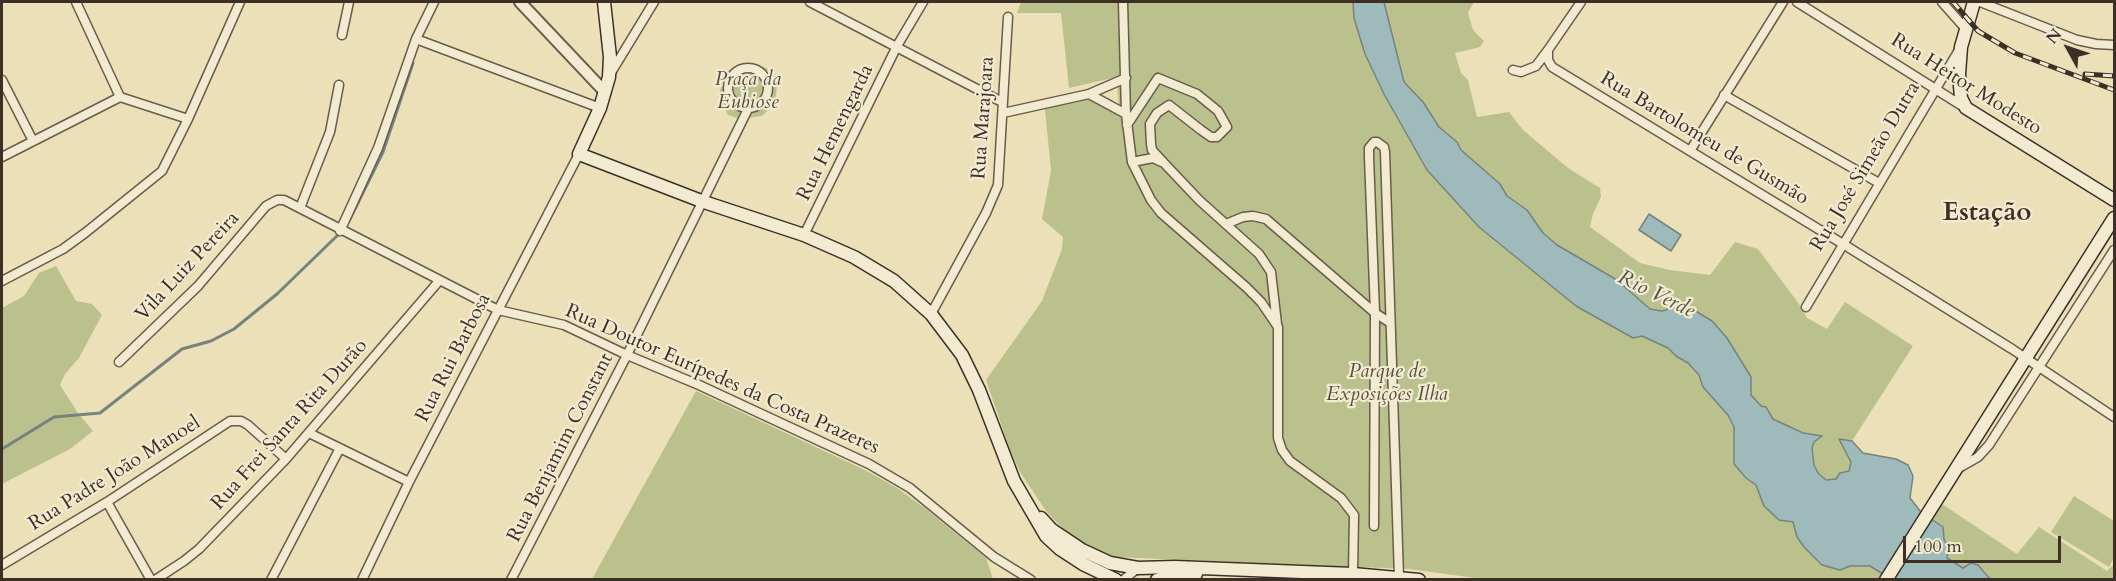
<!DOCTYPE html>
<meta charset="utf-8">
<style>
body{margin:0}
#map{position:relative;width:2116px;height:581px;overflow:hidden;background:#ece0b8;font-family:Cardo,serif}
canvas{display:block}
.frame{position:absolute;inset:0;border:3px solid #3c3026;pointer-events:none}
.north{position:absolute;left:2038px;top:18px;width:60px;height:60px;-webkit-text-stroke:4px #f3ebd1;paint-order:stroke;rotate:310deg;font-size:16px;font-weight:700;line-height:24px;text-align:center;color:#3c3026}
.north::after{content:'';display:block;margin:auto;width:21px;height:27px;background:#3c3026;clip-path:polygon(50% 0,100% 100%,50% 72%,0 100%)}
.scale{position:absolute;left:1903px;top:536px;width:158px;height:27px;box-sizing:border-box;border:3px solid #3c3026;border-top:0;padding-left:8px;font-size:18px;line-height:21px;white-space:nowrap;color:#3c3026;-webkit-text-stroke:4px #f3ebd1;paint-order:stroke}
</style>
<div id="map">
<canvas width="2116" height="581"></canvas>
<div class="frame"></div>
<div class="north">N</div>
<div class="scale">100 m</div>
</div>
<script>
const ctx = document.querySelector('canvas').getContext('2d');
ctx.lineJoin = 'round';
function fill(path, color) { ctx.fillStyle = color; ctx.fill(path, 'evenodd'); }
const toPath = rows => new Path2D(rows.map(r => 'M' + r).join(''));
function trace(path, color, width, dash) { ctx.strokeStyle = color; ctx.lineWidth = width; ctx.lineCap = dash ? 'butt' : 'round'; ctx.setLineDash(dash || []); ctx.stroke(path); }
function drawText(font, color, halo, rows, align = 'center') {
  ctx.font = font + ' Cardo,serif'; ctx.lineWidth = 4.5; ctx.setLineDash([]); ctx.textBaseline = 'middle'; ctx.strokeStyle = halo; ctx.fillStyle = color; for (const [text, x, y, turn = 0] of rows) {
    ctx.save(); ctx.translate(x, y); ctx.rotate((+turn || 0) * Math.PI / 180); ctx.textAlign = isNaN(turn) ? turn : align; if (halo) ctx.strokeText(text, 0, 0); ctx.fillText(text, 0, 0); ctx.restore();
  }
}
const green = toPath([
 [1021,2,1353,2,1354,18,1384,94,1427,170,1479,227,1576,306,1668,348,1676,356,1688,363,1699,375,1703,387,1728,415,1734,427,1734,464,1746,478,1756,485,1764,506,1793,522,1797,537,1804,547,1840,570,1850,566,1870,566,1884,573,1880,580,1490,580,1409,569,1114,557,1098,552,1079,540,1063,529,1046,511,1020,472,1010,450,986,380,1042,301,1062,249,1063,237,1042,219,1051,171,1045,109,1088,97,1104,105,1119,117,1117,77,1069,88,1061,13,1017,13],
 [1384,2,1474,2,1468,13,1473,30,1484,41,1480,47,1455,53,1461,73,1468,80,1477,117,1509,112,1523,130,1568,168,1600,188,1601,197,1593,214,1590,227,1640,263,1670,270,1710,275,1735,242,1758,249,1799,304,1807,318,1827,329,1845,302,1913,346,1852,441,1840,439,1851,462,1848,471,1836,479,1826,480,1818,473,1814,465,1812,448,1814,442,1821,436,1803,433,1773,419,1766,407,1761,406,1751,395,1751,377,1712,321,1694,310,1676,307,1662,311,1650,309,1617,280,1557,245,1543,233,1527,210,1507,196,1500,184,1461,150,1457,142,1439,127,1423,102,1404,82],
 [743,64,756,64,771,70,777,82,776,96,769,109,762,116,741,119,728,115,718,95,728,71],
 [56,266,76,301,92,304,102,315,79,358,65,374,60,385,78,413,93,431,70,449,2,484,2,308,24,296,39,273],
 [696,391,865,470,897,488,926,509,986,558,993,579,592,579],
 [2074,496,2114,521,2114,558,2109,567,2051,532],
 [1942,504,2017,554,2039,527,2107,571,2114,564,2114,579,1990,579,1984,570,1963,568,1947,558,1948,548,1944,539,1943,527,1932,520]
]);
const water = toPath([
 [1353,2,1384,2,1404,82,1423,102,1439,127,1457,142,1461,150,1500,184,1507,196,1527,210,1543,233,1557,245,1617,280,1650,309,1662,311,1676,307,1694,310,1712,321,1727,338,1751,377,1751,395,1761,406,1766,407,1773,419,1803,433,1822,436,1814,442,1812,448,1814,465,1818,473,1826,480,1836,479,1840,473,1849,471,1851,462,1839,439,1852,441,1863,453,1896,459,1908,465,1913,476,1910,498,1921,512,1943,527,1944,539,1948,548,1947,558,1963,568,1971,563,1978,565,1990,579,1891,579,1870,566,1850,566,1840,570,1822,565,1804,547,1797,537,1793,522,1779,520,1764,506,1756,485,1746,478,1734,464,1734,427,1728,415,1703,387,1699,375,1688,363,1676,356,1668,348,1642,336,1633,338,1576,306,1479,227,1427,170,1384,94,1365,54,1354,18,1353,2],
 [1649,214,1681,235,1671,251,1639,230,1649,214]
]);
const stream = toPath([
 [350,219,383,152,413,63],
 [2,449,54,417,100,413,182,349,211,341,234,329,277,294,341,232]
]);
const minor = toPath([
 [76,2,120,97],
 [810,2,1002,102],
 [1123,2,1126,114,1132,162,1151,200,1161,213,1246,287,1261,302,1278,327,1278,438,1282,450,1290,461,1341,498,1354,515,1353,574],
 [1581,2,1548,50,1548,60,1552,67,1843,244,2012,349,2114,417],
 [1797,2,1964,107],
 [1942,2,1965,28],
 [1980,2,2077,40,2096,44,2114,45],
 [342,35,349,2],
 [416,39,600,108],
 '728 88a20 20 0 1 1 40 0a20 20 0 1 1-40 0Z',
 [1513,70,1521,72,1536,66,1548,50],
 [609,76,654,2],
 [2,80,33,141],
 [1089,94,1126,114],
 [1724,95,1879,183],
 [1003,113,1089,94,1126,78],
 [1127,125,1158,78,1197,94,1218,111,1227,127,1217,137,1211,137,1201,130,1169,105,1157,113,1150,124,1151,144,1152,150,1164,163],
 [1690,151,1783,2],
 [2,157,120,97,188,119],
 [1132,162,1153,158,1164,163,1199,200,1259,254,1271,272,1277,324],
 [300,208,330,132,339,85],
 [1226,224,1243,217,1253,216,1266,219,1375,313,1389,322],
 [340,231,378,148,416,39,434,2],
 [804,235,897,46,923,2],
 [2,281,63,249,85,233,162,171,188,119,240,2],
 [1806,307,1959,50],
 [931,314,986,213,998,185,1008,17],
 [119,362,198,286,266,206,277,200,284,200,498,310,564,325,627,355,699,385,869,464,910,488,994,557,1031,580],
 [309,433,409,482],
 [1957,469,1978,457,1989,445,2114,250],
 [107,502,151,580],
 [1374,526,1375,313,1369,157,1369,148,1374,142,1377,142,1384,147,1385,152,1399,577],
 [2,565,107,502,230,421,241,421,248,425,286,459],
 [155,580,184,561,199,549,286,459,439,281],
 [271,580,339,450],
 [362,580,409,482,579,154],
 [511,580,627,355,748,109],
 [1123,580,1138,568]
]);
const tertiary = toPath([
 [520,2,605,92]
]);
const secondary = toPath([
 [604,2,610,57,609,77,600,108,579,154,704,202,804,235,854,257,894,281,931,314,962,355,979,390,1014,481,1046,536,1060,549,1083,564,1116,580],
 [1974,2,1961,47,1959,74,1961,98,1966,108,2114,200],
 [1041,518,1052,530,1082,550,1110,563,1138,568,1175,567,1353,574,1419,580],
 [1157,580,1196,574],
 [1886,580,2114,218]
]);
const rail = toPath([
 [1953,2,1978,31,2015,53,2114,90],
 [2085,74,2114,76]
]);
const parkNames = [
 ["Praça da",748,80],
 ["Eubiose",748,103],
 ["Parque de",1387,372],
 ["Exposições Ilha",1387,395]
];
const streetNames = [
 ["Rua Heitor Modesto",1966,85,32],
 ["Rua Marajoara",984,118,-86],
 ["Rua Hemengarda",836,133,-64],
 ["Rua Bartolomeu de Gusmão",1704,139,31],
 ["Rua José Simeão Dutra",1866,167,-59],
 ["Vila Luiz Pereira",188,267,-47],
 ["Rua Rui Barbosa",454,358,-63],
 ["Rua Doutor Eurípedes da Costa Prazeres",722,380,24],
 ["Rua Frei Santa Rita Durão",290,425,-48],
 ["Rua Benjamim Constant",561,448,-63],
 ["Rua Padre João Manoel",115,474,-32]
];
const waterNames = [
 ["Rio Verde",1656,295,26]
];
const districtNames = [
 ["Estação",1987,214]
];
fill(green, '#bac18d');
fill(water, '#9ebaba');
trace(water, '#77837f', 1.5);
trace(stream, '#77837f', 3);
trace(minor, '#685c4a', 11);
trace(tertiary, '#685c4a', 14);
trace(secondary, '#3c3026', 15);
trace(minor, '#f3ebd1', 8);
trace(tertiary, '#f3ebd1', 10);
trace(secondary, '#f3ebd1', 12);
trace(rail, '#3c3026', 5);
trace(rail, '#f3ebd1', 3, [9]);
drawText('italic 20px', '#554d3b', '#f3ebd1', parkNames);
drawText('20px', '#3c3026', '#f3ebd1', streetNames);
drawText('italic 21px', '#54524b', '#f3ebd1', waterNames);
drawText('bold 26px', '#3c3026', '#f3ebd1', districtNames);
</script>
